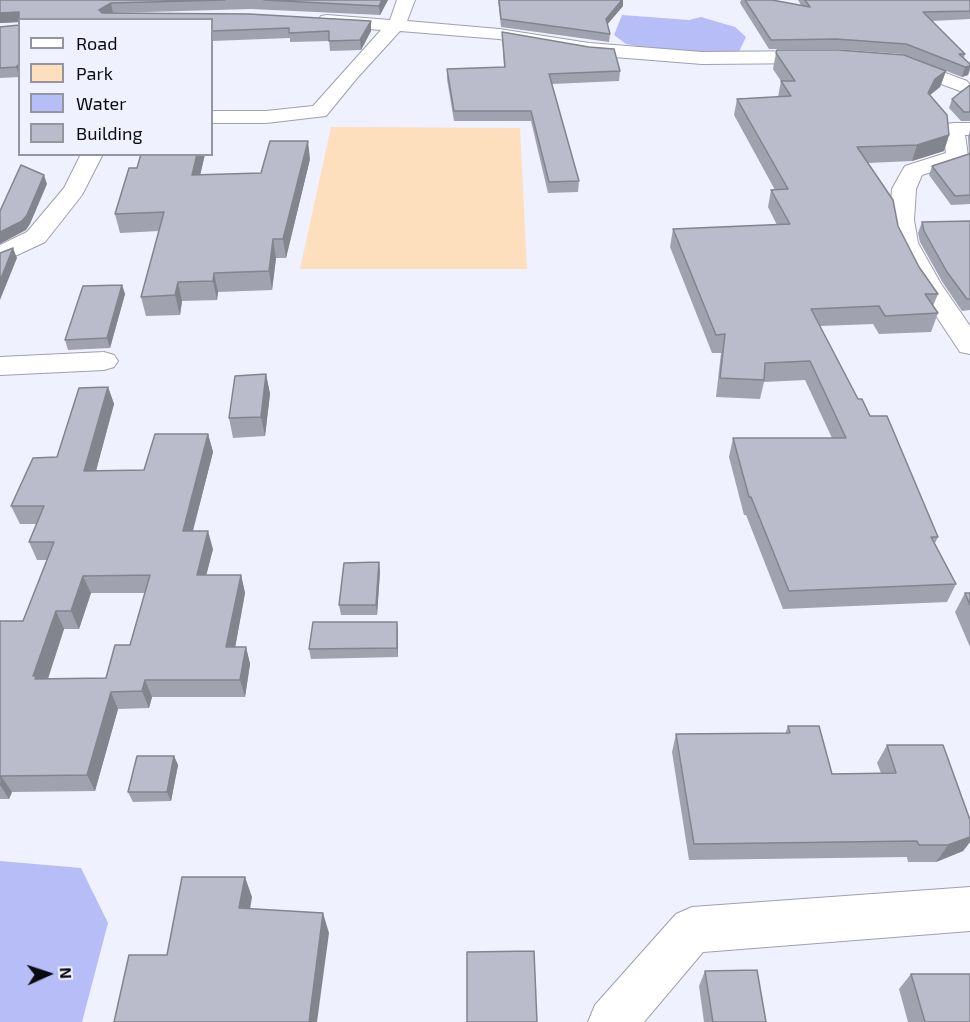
<!DOCTYPE html>
<style>
body{margin:0}
#map{position:relative;width:970px;height:1022px;overflow:hidden;background:#eff1fe;font-family:"Exo 2",sans-serif}
canvas{display:block}
.legend{position:absolute;left:18px;top:18px;width:195px;height:138px;box-sizing:border-box;background:#eff1fe;border:2px solid #93959f;margin:0;padding:8px 10px;list-style:none;font-size:18px;color:#0a0b10}
.legend li{display:flex;align-items:center;gap:12px;height:30px}
.legend b{width:30px;border:2px solid #93959f}
.north{position:absolute;left:18px;top:944px;width:60px;height:60px;-webkit-text-stroke:4px #eff1fe;paint-order:stroke;rotate:87deg;font-size:16px;font-weight:700;line-height:24px;text-align:center;color:#0a0b10}
.north::after{content:'';display:block;margin:auto;width:21px;height:27px;background:#0a0b10;clip-path:polygon(50% 0,100% 100%,50% 72%,0 100%)}
</style>
<div id="map">
<canvas width="970" height="1022"></canvas>
<ul class="legend">
<li><b style="height:8px;background:#fff"></b>Road</li>
<li><b style="height:16px;background:#fddfbd"></b>Park</li>
<li><b style="height:16px;background:#b7bdf6"></b>Water</li>
<li><b style="height:16px;background:#babccb"></b>Building</li>
</ul>
<div class="north">N</div>
</div>
<script>
const ctx = document.querySelector('canvas').getContext('2d');
ctx.lineJoin = 'round';
function fill(path, color) { ctx.fillStyle = color; ctx.fill(path, 'evenodd'); }
const toPath = rows => new Path2D(rows.map(r => 'M' + r).join(''));
function trace(path, color, width, dash) { ctx.strokeStyle = color; ctx.lineWidth = width; ctx.lineCap = dash ? 'butt' : 'round'; ctx.setLineDash(dash || []); ctx.stroke(path); }
const green = toPath([
 [331,127,520,128,527,269,300,269]
]);
const water = toPath([
 [622,15,689,20,701,17,735,27,746,37,738,54,666,52,626,44,614,35],
 [0,861,81,868,108,923,82,1022,0,1022]
]);
const street = toPath([
 [397,0,415,0,407,21,499,29,589,43,702,52,819,51,826,53,828,57,826,61,819,63,702,64,589,55,499,39,400,31,358,77,326,116,266,123,212,123,212,111,266,111,313,106,381,30,327,25,321,24,318,20,321,16,327,15,390,20,397,0],
 [900,56,967,81,970,85,967,89,960,91,893,66,890,62,893,58,900,56],
 [954,123,970,123,970,135,965,135,968,156,965,161,922,175,916,189,914,220,918,243,941,284,970,326,970,354,960,352,915,284,894,243,890,220,892,189,902,171,905,166,946,153,943,129,946,124,954,123],
 [81,154,103,154,82,195,45,242,0,263,0,245,27,232,64,188,81,154],
 [104,352,114,355,118,361,114,367,104,370,0,375,0,357,104,352],
 [970,887,970,931,703,952,644,1022,588,1022,595,1005,676,914,692,907,970,887]
]);
const wall = toPath([
 [0,0,388,0,380,15,251,9,113,13,249,14,371,21,371,31,361,50,330,51,329,41,290,42,290,38,212,41,212,20,20,20,20,77,0,78,0,27,19,25,19,22,0,23],
 [498,0,623,0,623,6,607,25,610,34,609,42,501,27],
 [741,0,772,0,801,5,798,0,970,0,970,19,932,21,965,54,964,58,970,64,970,70,968,75,962,77,903,54,834,49,769,49,740,3],
 [502,32,620,71,619,81,552,84,579,181,578,192,548,193,531,121,454,121,447,79,447,69,504,67],
 [776,53,946,71,940,87,930,95,949,135,944,151,912,161,868,163,898,226,919,267,938,294,933,306,938,313,931,332,879,334,873,324,820,326,858,399,870,416,938,537,935,543,956,584,947,602,783,609,746,515,744,515,729,457,733,438,832,438,805,380,764,382,760,399,716,397,721,353,712,353,670,247,673,229,777,225,768,207,771,190,775,190,734,115,737,99,778,97,781,81,773,69],
 [970,85,970,121,961,121,949,108,952,99],
 [970,130,970,204,951,205,929,175,932,166,969,154,968,137],
 [141,154,205,154,200,175,261,173,310,159,286,258,276,258,272,290,218,292,217,300,182,301,180,315,146,316,141,297,159,231,120,233,115,214,137,168],
 [970,221,970,310,962,311,943,283,920,242,918,233,922,222],
 [122,285,125,294,110,348,68,350,65,340],
 [266,374,270,394,265,436,233,438,229,418],
 [108,387,114,404,96,471,144,470,208,434,213,452,193,531,213,549,206,575,241,575,245,593,235,647,246,647,250,664,245,697,152,697,149,708,118,709,95,791,12,792,9,799,0,799,0,621,23,621,47,560,37,560,29,542,37,524,20,524,11,506,57,457],
 [91,593,145,593,130,645,106,678,48,679,64,629,79,629],
 [379,562,380,572,377,615,341,615,339,605],
 [965,593,970,593,970,647,955,612],
 [398,631,398,657,311,659,309,649],
 [788,726,832,774,881,773,877,763,887,745,970,820,970,842,963,851,936,862,908,862,907,857,689,860,672,752,676,734,785,734],
 [174,756,178,765,171,801,133,802,128,792],
 [705,971,766,1022,704,1022,699,986],
 [911,974,970,1022,908,1022,899,989]
]);
const shadedWall = toPath([
 [382,0,388,0,380,15,379,6],
 [622,0,623,0,623,6,605,27,606,19],
 [111,3,113,13,102,20,99,10],
 [19,12,20,22,0,23,0,13],
 [371,21,371,31,361,50,360,40],
 [18,65,20,71,20,77,16,67],
 [970,66,968,75,962,77,965,67],
 [946,71,940,87,930,95,928,93,935,79],
 [949,135,944,151,912,161,917,145],
 [308,141,310,159,286,258,283,239],
 [197,154,205,154,196,193,192,175],
 [44,175,47,184,30,224,26,230,0,244,0,232],
 [273,239,276,258,272,290,269,271],
 [13,248,17,258,0,300,0,281],
 [214,273,218,292,217,300,213,281],
 [178,282,182,301,180,315,175,295],
 [122,285,125,294,110,348,107,338],
 [266,374,270,394,265,436,261,417],
 [108,387,114,404,91,489,84,471],
 [208,434,213,452,188,549,183,531],
 [208,531,213,549,202,592,197,575],
 [379,562,380,572,377,615,376,605],
 [241,575,245,593,232,665,226,647],
 [83,576,91,593,79,629,71,611],
 [56,611,64,629,44,690,33,676],
 [397,622,398,631,398,657,397,648],
 [246,647,250,664,245,697,240,680],
 [145,680,152,697,149,708,142,691],
 [111,692,118,709,95,791,87,775],
 [174,756,178,765,171,801,167,792],
 [1,776,12,792,9,799,0,785],
 [970,837,970,842,963,851,936,862,948,845],
 [245,877,252,897,247,928,239,908],
 [323,913,329,933,317,1022,309,1022]
]);
const building = toPath([
 [0,0,225,0,111,3,99,10,102,13,249,14,371,21,360,40,329,41,329,31,289,33,289,28,212,31,212,20,20,20,20,65,18,65,16,67,0,68,0,27,19,25,19,12,0,13,0,0],
 [264,0,382,0,379,6,264,0],
 [499,0,622,0,606,19,610,34,501,19,499,0],
 [745,0,772,0,810,7,805,0,970,0,970,11,923,12,965,54,959,54,970,64,970,66,965,67,906,44,836,39,771,40,745,0],
 [502,32,589,47,614,49,620,71,549,74,579,181,549,182,531,111,454,111,447,69,505,67,502,32],
 [777,50,838,50,904,55,946,71,935,79,928,93,947,115,949,135,917,145,857,147,893,200,898,226,919,267,938,294,925,294,938,313,885,316,879,306,811,309,858,399,862,399,870,416,887,416,938,537,931,537,956,584,789,591,751,497,749,497,733,438,846,438,810,361,765,363,764,380,720,378,725,334,716,335,673,229,790,224,771,190,788,189,737,99,791,96,781,81,795,81,776,53,777,50],
 [970,85,970,112,964,112,952,99,970,85],
 [270,141,308,141,283,239,273,239,269,271,214,273,213,281,178,282,175,295,141,297,164,212,115,214,129,168,137,168,141,154,197,154,192,175,261,173,270,141],
 [970,153,970,195,955,196,932,166,969,154,970,153],
 [21,165,44,175,27,215,22,221,0,232,0,211,21,165],
 [970,221,970,299,967,299,947,272,924,231,922,222,970,221],
 [13,248,0,281,0,253,13,248],
 [122,285,107,338,65,340,83,286,122,285],
 [266,374,261,417,229,418,235,376,266,374],
 [108,387,84,471,144,470,155,434,208,434,183,531,208,531,197,575,241,575,226,647,246,647,240,680,145,680,142,691,111,692,87,775,1,776,0,779,0,621,23,621,54,542,29,542,44,506,11,506,33,458,57,457,79,388,108,387],
 [150,575,130,645,115,645,106,678,35,679,36,676,33,676,56,611,71,611,83,576,150,575],
 [379,562,376,605,339,605,344,563,379,562],
 [965,593,970,593,970,605,965,593],
 [313,622,397,622,397,648,309,649,313,622],
 [788,726,819,726,832,774,896,773,887,745,943,745,970,820,970,837,948,845,919,845,917,841,694,844,676,734,790,733,788,726],
 [137,756,174,756,167,792,128,792,137,756],
 [182,877,245,877,239,908,323,913,309,1022,114,1022,129,955,167,955,182,877],
 [534,951,537,1022,467,1022,467,952,534,951],
 [757,970,766,1022,713,1022,705,971,757,970],
 [911,974,970,974,970,1022,925,1022,911,974]
]);
fill(green, '#fddfbd');
fill(water, '#b7bdf6');
trace(street, '#9ea0af', 2);
fill(street, '#fff');
fill(wall, '#a0a2af');
fill(shadedWall, '#82848e');
fill(building, '#babccb');
trace(building, '#82848e', 1.5);
</script>
